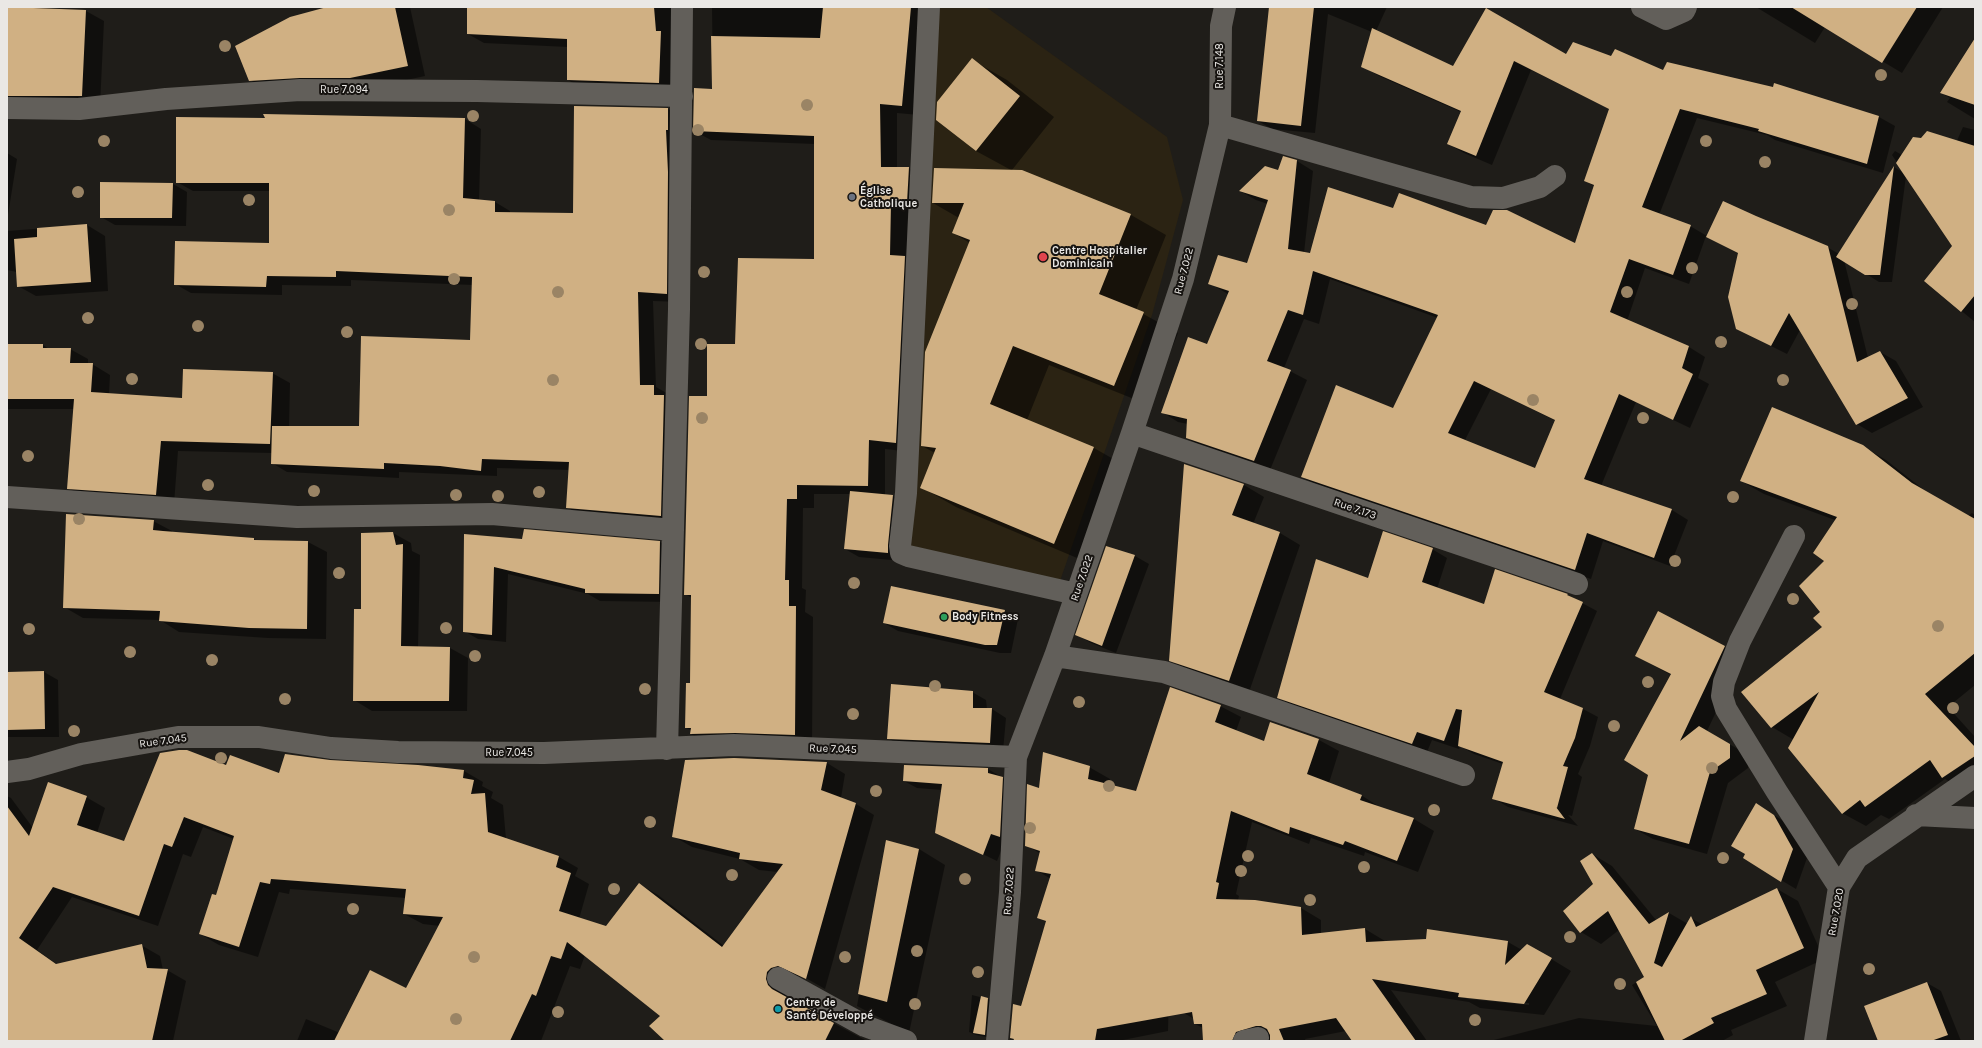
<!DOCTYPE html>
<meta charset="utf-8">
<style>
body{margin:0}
#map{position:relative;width:1982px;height:1048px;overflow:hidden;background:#1f1d19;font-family:Karla,sans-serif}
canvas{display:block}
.frame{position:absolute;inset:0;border:8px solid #eae8e5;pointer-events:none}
</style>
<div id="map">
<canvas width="1982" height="1048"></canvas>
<div class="frame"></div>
</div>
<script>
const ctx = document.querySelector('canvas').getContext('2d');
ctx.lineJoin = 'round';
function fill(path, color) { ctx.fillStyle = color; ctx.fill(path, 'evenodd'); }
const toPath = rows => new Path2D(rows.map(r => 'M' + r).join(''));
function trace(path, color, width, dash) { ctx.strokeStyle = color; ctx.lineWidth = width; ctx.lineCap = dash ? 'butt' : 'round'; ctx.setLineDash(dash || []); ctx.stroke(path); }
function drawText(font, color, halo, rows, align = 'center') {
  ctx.font = font + ' Karla,sans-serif'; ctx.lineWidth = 4; ctx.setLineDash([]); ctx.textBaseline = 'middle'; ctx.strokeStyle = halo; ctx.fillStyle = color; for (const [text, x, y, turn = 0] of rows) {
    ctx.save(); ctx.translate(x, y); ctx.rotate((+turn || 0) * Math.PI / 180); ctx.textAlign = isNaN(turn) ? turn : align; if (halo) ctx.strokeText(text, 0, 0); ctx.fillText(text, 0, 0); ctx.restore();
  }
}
const medical = toPath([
 [930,7,986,7,1167,137,1183,200,1152,315,1060,581,905,552]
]);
const shadow = toPath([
 [7,7,86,11,104,21,100,106,7,107],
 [331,7,410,7,425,76,369,88,268,91,250,80],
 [468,7,678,7,674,91,583,89,568,80,568,47,484,43,468,34],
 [712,7,920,7,919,115,897,113,897,168,909,168,925,178,924,212,908,213,907,258,912,452,885,449,885,495,893,496,907,504,902,561,859,557,845,549,851,494,814,494,814,508,803,508,802,588,806,590,805,612,813,617,812,744,707,744,691,734,691,730,686,728,691,684,692,598,685,594,708,397,815,260,815,144,711,140,694,131,713,90],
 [1296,7,1387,7,1376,31,1453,68,1486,10,1567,56,1612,58,1664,72,1879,117,1895,126,1883,173,1775,140,1767,135,1697,118,1659,215,1690,226,1707,236,1827,247,1839,254,1894,167,1904,173,1892,155,1895,151,1909,159,1975,213,1975,322,1925,281,1953,247,1906,176,1892,282,1879,282,1844,260,1868,358,1880,352,1896,361,1923,407,1872,433,1857,424,1800,330,1787,354,1737,329,1739,254,1706,236,1689,284,1645,268,1627,321,1689,347,1705,357,1698,378,1709,384,1690,428,1636,402,1601,486,1672,510,1688,520,1670,566,1603,541,1591,579,1319,486,1302,477,1394,409,1438,318,1330,279,1319,324,1304,319,1284,368,1307,380,1270,470,1203,447,1187,438,1188,424,1178,422,1162,412,1207,345,1228,294,1209,283,1248,264,1268,204,1256,200,1240,191,1279,172,1284,157,1297,161,1313,171,1304,253,1311,254,1394,210,1575,245,1594,186,1585,181,1610,109,1531,70,1492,165,1464,153,1448,144,1461,112,1379,76,1362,66,1372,32,1328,14,1315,133,1272,129,1258,121],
 [1491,389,1556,421,1536,470,1465,440],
 [1756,7,1943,7,1902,73,1825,27,1815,43],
 [1975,40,1975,119,1947,102,1950,98,1941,93],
 [972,60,1007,80,1054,117,1012,170,1131,215,1166,235,1136,310,1178,333,1149,405,1049,365,1027,420,1094,448,1129,468,1089,563,956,507,921,487,935,453,922,446,970,243,953,233,959,218,933,203,1011,170,976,151,937,120],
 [575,107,668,109,684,118,682,302,653,301,656,387,670,395,676,525,582,517,567,507,570,470,497,468,497,476,399,472,399,478,287,472,272,463,272,453,178,451,174,504,86,498,68,488,74,409,7,409,7,345,43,345,49,349,70,349,88,359,88,364,92,364,110,375,109,394,183,399,272,373,290,383,289,427,360,427,471,341,473,285,351,280,351,286,282,285,282,295,191,293,175,284,270,244,270,191,193,191,177,182,465,119,481,129,479,200,495,202,510,211,510,213,574,214],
 [1963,127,1975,130,1975,168,1951,154],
 [7,153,17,159,7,221],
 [173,184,187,192,186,226,115,225,101,217],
 [87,225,105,236,108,291,36,296,18,286,17,272,7,270,7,231],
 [1862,446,1886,460,1933,497,1968,516,1972,513,1975,515,1975,685,1948,707,1975,737,1975,785,1966,791,1945,779,1889,819,1881,815,1866,826,1842,813,1794,740,1772,727,1824,627,1822,613,1826,561,1835,520,1764,494,1741,481],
 [1185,465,1244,485,1264,497,1253,524,1280,533,1300,545,1249,692,1191,672,1170,660],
 [153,521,172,531,172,533,254,539,258,541,308,542,327,552,326,639,268,638,179,632,160,620,83,618,64,607],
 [393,533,411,543,412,551,420,555,418,648,450,648,468,658,467,711,372,711,354,700,362,610],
 [465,535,523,540,660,542,674,550,672,602,600,601,588,594,508,574,506,642,478,639,464,631],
 [1107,548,1135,556,1149,564,1116,653,1091,643,1077,635],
 [1432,549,1447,558,1437,589,1484,605,1496,571,1567,595,1597,611,1560,699,1583,709,1598,717,1590,746,1578,774,1582,777,1572,816,1568,815,1578,826,1508,807,1493,798,1503,764,1474,754,1460,746,1459,749,1432,740,1427,752,1293,706,1278,697,1369,579],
 [1004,611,1018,619,1011,653,1000,653,898,631,884,623],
 [1724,647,1742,657,1707,731,1748,755,1748,768,1728,783,1707,854,1653,839,1635,829,1649,774,1671,675,1636,656],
 [44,672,58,680,59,737,7,737,7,673],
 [972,692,986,700,987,709,992,709,1006,718,1003,751,902,747,888,738],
 [1220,706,1241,717,1236,731,1265,743,1271,723,1319,740,1339,751,1329,783,1361,795,1381,808,1414,819,1434,831,1418,872,1365,852,1364,856,1311,838,1309,844,1252,822,1236,894,1239,896,1238,900,1301,908,1321,920,1321,934,1365,929,1385,941,1508,942,1522,950,1548,957,1571,971,1544,1015,1480,1008,1469,1002,1391,990,1427,1041,1353,1041,1346,1031,1305,1039,1306,1041,1271,1041,1271,1039,1263,1041,1204,1041,1203,1028,1195,1024,1194,1019,1184,1013,1170,956,1168,1031,1118,1041,1015,1041,1011,1038,1046,922,1038,917,1051,879,1036,870,1041,854,1026,845,1040,789,1089,767,1110,779,1109,785,1137,792],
 [1465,997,1529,1003,1529,1005,1467,999],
 [330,761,418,766,464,771,483,782,482,786,493,792,491,798,503,805,506,839,559,857,578,868,575,876,589,884,579,919,606,927,639,884,658,895,724,946,778,872,759,870,740,859,692,847,673,836,827,763,845,774,841,798,856,804,874,815,825,989,804,977,797,976,790,978,784,990,786,996,790,1000,867,1041,666,1041,661,1016,585,955,580,969,570,966,541,1041,297,1041,306,1019,340,1033,407,989,440,926,423,924,404,914,406,898,290,889,289,894,279,892,258,957,219,945,200,934,216,897,234,839,203,827,191,857,183,854,158,926,72,897,37,950,58,965,141,945,160,956,163,970,167,970,186,981,173,1041,7,1041,7,796,11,798,33,828,86,797,105,808,97,833,125,842,227,766,279,775],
 [988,769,1016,786,1005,841,997,861,937,832,942,790,917,788,904,781],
 [1757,804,1788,824,1807,858,1796,889,1744,858],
 [887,841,919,849,945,865,909,1033,857,1006],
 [1592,854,1612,866,1656,920,1669,913,1688,924,1691,918,1703,925,1777,889,1798,901,1824,959,1775,982,1787,1006,1731,1030,1733,1035,1722,1041,1490,1041,1579,1018,1657,1026,1632,985,1645,977,1619,930,1601,944,1581,932,1594,884],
 [1927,983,1941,991,1961,1041,1879,1041],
 [972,995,988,999,995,1002,992,1038,976,1035,969,1032]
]);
const building = toPath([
 [7,7,86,10,82,96,7,96],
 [327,7,395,7,408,66,350,78,300,78,249,81,235,46,290,17],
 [467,7,654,7,656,31,661,31,659,83,567,80,567,39,467,34],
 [823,7,911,7,902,106,880,104,881,167,909,167,907,203,891,203,890,255,905,256,896,443,869,440,868,486,797,485,797,499,787,499,785,580,789,580,789,606,796,606,795,735,735,733,690,734,691,728,685,728,686,683,690,683,691,595,684,595,689,396,707,396,707,344,735,344,738,258,814,259,814,136,693,131,694,88,712,89,711,36,820,38],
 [1269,7,1314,7,1301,126,1257,121],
 [1791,7,1917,7,1882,63],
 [1486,8,1566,54,1573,42,1611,56,1615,49,1663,70,1667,62,1773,87,1774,83,1879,116,1867,164,1758,131,1759,129,1680,109,1642,207,1691,225,1673,275,1629,259,1610,312,1689,346,1682,368,1693,374,1673,420,1619,394,1584,479,1672,509,1654,558,1587,533,1575,570,1301,477,1336,385,1393,408,1438,315,1313,271,1303,315,1288,310,1267,361,1291,370,1254,461,1186,438,1187,419,1161,413,1188,337,1207,344,1229,291,1208,284,1218,255,1247,263,1268,200,1239,191,1265,166,1278,170,1283,156,1297,160,1288,249,1310,253,1328,187,1393,208,1399,193,1486,225,1493,210,1507,210,1575,243,1594,185,1584,181,1609,109,1514,61,1476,156,1447,144,1461,111,1361,67,1372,28,1453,66],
 [1474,381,1555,420,1535,468,1448,433],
 [1975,38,1975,105,1940,93],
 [972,58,1020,96,976,151,936,120,937,102],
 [574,106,668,108,668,130,666,130,668,172,667,294,638,292,640,385,654,385,654,395,664,395,661,516,566,508,569,462,482,459,481,471,440,466,384,463,384,469,271,464,272,426,359,426,361,336,470,340,472,277,336,271,336,277,267,276,266,287,174,285,175,241,269,243,269,183,176,183,176,117,265,118,263,114,465,118,463,198,495,201,495,212,573,213],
 [1927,131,1975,146,1975,295,1961,312,1924,281,1952,246,1896,163,1913,137,1921,138],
 [1894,166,1880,275,1865,275,1836,257],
 [934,168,1022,170,1131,214,1099,294,1144,312,1114,386,1013,346,990,404,1094,447,1054,544,920,488,936,448,921,446,925,352,970,240,952,233,964,203,932,203],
 [100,182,173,183,172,218,100,218],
 [1723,201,1756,216,1828,246,1857,362,1880,351,1908,398,1856,425,1789,313,1771,346,1736,329,1728,297,1738,253,1706,237],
 [87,224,91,282,17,287,14,239,37,237,37,228],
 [7,344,43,344,43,348,71,348,70,363,93,363,91,392,182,398,183,369,273,372,270,444,161,441,156,495,67,489,74,399,7,399],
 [1772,407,1863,445,1912,483,1975,519,1975,653,1925,694,1975,747,1975,756,1942,778,1930,760,1865,807,1860,800,1842,814,1788,748,1819,692,1771,728,1741,692,1822,627,1813,618,1820,612,1799,586,1824,561,1813,553,1837,517,1740,481],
 [1184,464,1244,484,1232,515,1280,532,1229,681,1169,661],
 [850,491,893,495,888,545,888,553,844,549],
 [66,514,154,520,153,530,163,531,254,538,254,540,308,541,307,629,249,628,159,621,160,611,63,608],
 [524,529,660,541,659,594,585,593,585,589,494,567,492,635,463,632,464,534,522,539],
 [1383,531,1433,548,1422,582,1484,604,1495,569,1568,594,1567,595,1583,602,1544,692,1583,708,1575,738,1563,766,1568,767,1557,808,1556,807,1565,819,1492,799,1503,762,1458,746,1462,710,1456,709,1444,741,1417,732,1412,744,1277,698,1316,559,1368,578],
 [393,532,396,545,403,544,401,646,450,647,449,701,353,701,354,609,361,609,361,533],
 [1106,546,1135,555,1102,646,1075,635],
 [891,586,1005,610,997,645,985,645,883,623],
 [1658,611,1725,646,1680,741,1699,726,1730,744,1730,758,1710,772,1689,844,1634,829,1648,775,1624,760,1671,674,1635,656],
 [44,671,45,729,7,730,7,672],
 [891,684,973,691,973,708,992,708,990,743,887,739],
 [1170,687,1221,705,1215,722,1264,741,1270,722,1319,739,1307,774,1362,795,1360,800,1414,818,1397,861,1345,841,1343,845,1290,827,1289,834,1231,811,1216,882,1219,883,1216,899,1255,900,1301,907,1302,935,1365,928,1366,942,1426,939,1427,929,1508,941,1505,965,1527,944,1552,958,1524,1004,1458,997,1459,993,1372,979,1416,1041,1352,1041,1336,1018,1279,1029,1284,1041,1270,1041,1270,1035,1267,1029,1261,1026,1256,1026,1236,1032,1232,1041,1203,1041,1202,1024,1194,1024,1192,1012,1097,1029,1095,1041,1013,1041,1014,1039,1010,1038,1013,1004,1021,1006,1046,921,1037,918,1051,874,1035,871,1040,851,1025,846,1027,784,1039,788,1043,752,1090,766,1088,779,1136,791],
 [179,750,187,750,226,765,230,755,279,773,285,754,330,760,418,765,464,770,463,778,474,780,471,794,485,793,488,832,559,856,556,867,571,873,559,911,606,926,639,883,722,947,783,864,739,859,740,853,672,837,685,760,734,758,827,762,821,790,856,803,806,979,778,966,771,968,767,972,766,979,768,985,772,989,834,1023,825,1041,665,1041,649,1026,660,1016,567,942,561,959,551,956,536,996,532,994,510,1041,334,1041,370,970,406,988,443,917,403,914,406,889,271,879,270,884,260,882,239,947,199,934,212,894,216,895,234,836,184,817,172,847,164,844,139,916,53,887,19,938,56,964,142,944,147,968,168,969,152,1041,7,1041,7,806,29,836,48,782,87,796,77,825,124,841,160,753],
 [904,765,988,768,988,773,1003,777,1000,837,991,834,983,855,935,833,942,784,903,781],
 [1756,803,1774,815,1793,849,1781,882,1743,858,1745,854,1731,846],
 [886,840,919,849,887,1002,858,994],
 [1592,853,1649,924,1669,912,1654,963,1662,967,1691,916,1696,927,1777,888,1804,948,1756,970,1767,994,1711,1018,1714,1023,1680,1041,1665,1041,1636,982,1644,977,1608,911,1580,933,1563,911,1593,884,1580,861],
 [1927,982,1948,1035,1931,1041,1878,1041,1864,1006],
 [981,996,988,998,985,1035,973,1033]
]);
const minor = toPath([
 [929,7,906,493,900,546,901,553,908,556,1076,594],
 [1642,7,1666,19,1684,11,1686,7],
 [7,108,79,109,166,99,300,90,477,91,682,96],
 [1220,125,1471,197,1503,198,1540,187,1555,176],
 [1132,433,1577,584],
 [7,497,297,517,492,514,673,530],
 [1794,536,1740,641,1724,682,1722,696,1726,709,1777,792,1839,887],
 [1055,656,1164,672,1464,775],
 [667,749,679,309,682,7],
 [7,772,29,769,81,754,178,737,259,737,331,748,398,752,544,753,734,745,1016,757],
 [1916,815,1975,818],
 [778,978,865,1026,906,1041],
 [997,1041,1010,892,1016,757,1055,656,1132,433,1183,279,1220,125,1221,26,1225,7],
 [1244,1041,1258,1038],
 [1815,1041,1839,887,1857,858,1975,776]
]);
const trees = [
 [225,46],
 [1881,75],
 [807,105],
 [473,116],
 [698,130],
 [104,141],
 [1706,141],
 [1765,162],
 [78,192],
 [249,200],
 [449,210],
 [1692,268],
 [704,272],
 [454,279],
 [558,292],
 [1627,292],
 [1852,304],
 [88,318],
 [198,326],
 [347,332],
 [1721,342],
 [701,344],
 [132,379],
 [553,380],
 [1783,380],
 [1533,400],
 [702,418],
 [1643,418],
 [28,456],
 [208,485],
 [314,491],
 [539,492],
 [456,495],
 [498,496],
 [1733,497],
 [79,519],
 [1675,561],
 [339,573],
 [854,583],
 [1793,599],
 [1938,626],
 [446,628],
 [29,629],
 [130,652],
 [475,656],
 [212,660],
 [1648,682],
 [935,686],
 [645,689],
 [285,699],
 [1079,702],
 [1953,708],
 [853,714],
 [1614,726],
 [74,731],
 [221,758],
 [1712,768],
 [1109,786],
 [876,791],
 [1434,810],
 [650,822],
 [1030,828],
 [1248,856],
 [1723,858],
 [1364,867],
 [1241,871],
 [732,875],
 [965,879],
 [614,889],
 [1310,900],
 [353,909],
 [1570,937],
 [917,951],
 [474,957],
 [845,957],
 [1869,969],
 [978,972],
 [1620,984],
 [915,1004],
 [558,1012],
 [456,1019],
 [1475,1020]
];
const markers = [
 [852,197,4,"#6b7280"],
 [1043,257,5,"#e0444e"],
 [944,617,4,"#2e9e5b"],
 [778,1009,4,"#0f9aa8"]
];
const streetNames = [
 ["Rue 7.148",1220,66,-90],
 ["Rue 7.094",344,90],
 ["Rue 7.022",1184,271,-75],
 ["Rue 7.173",1355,509,19],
 ["Rue 7.022",1082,578,-71],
 ["Rue 7.045",163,741,-8],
 ["Rue 7.045",833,749,2],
 ["Rue 7.045",509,753],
 ["Rue 7.022",1009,891,-86],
 ["Rue 7.020",1836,912,-80]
];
const poiNames = [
 ["Église",860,191],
 ["Catholique",860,204],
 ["Centre Hospitalier",1052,251],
 ["Dominicain",1052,264],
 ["Body Fitness",952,617],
 ["Centre de",786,1003],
 ["Santé Développé",786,1016]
];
fill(medical, '#2b2313');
fill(shadow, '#0007');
fill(building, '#d0b083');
trace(minor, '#625f5a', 22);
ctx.fillStyle = '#9a8465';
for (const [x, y] of trees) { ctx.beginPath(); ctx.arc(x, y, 6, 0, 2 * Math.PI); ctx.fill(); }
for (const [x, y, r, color] of markers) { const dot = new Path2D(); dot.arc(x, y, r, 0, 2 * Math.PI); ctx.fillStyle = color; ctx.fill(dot); trace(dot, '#161310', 1.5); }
drawText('11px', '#eae8e5', '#161310', streetNames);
drawText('bold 11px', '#eae8e5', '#161310', poiNames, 'left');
</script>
